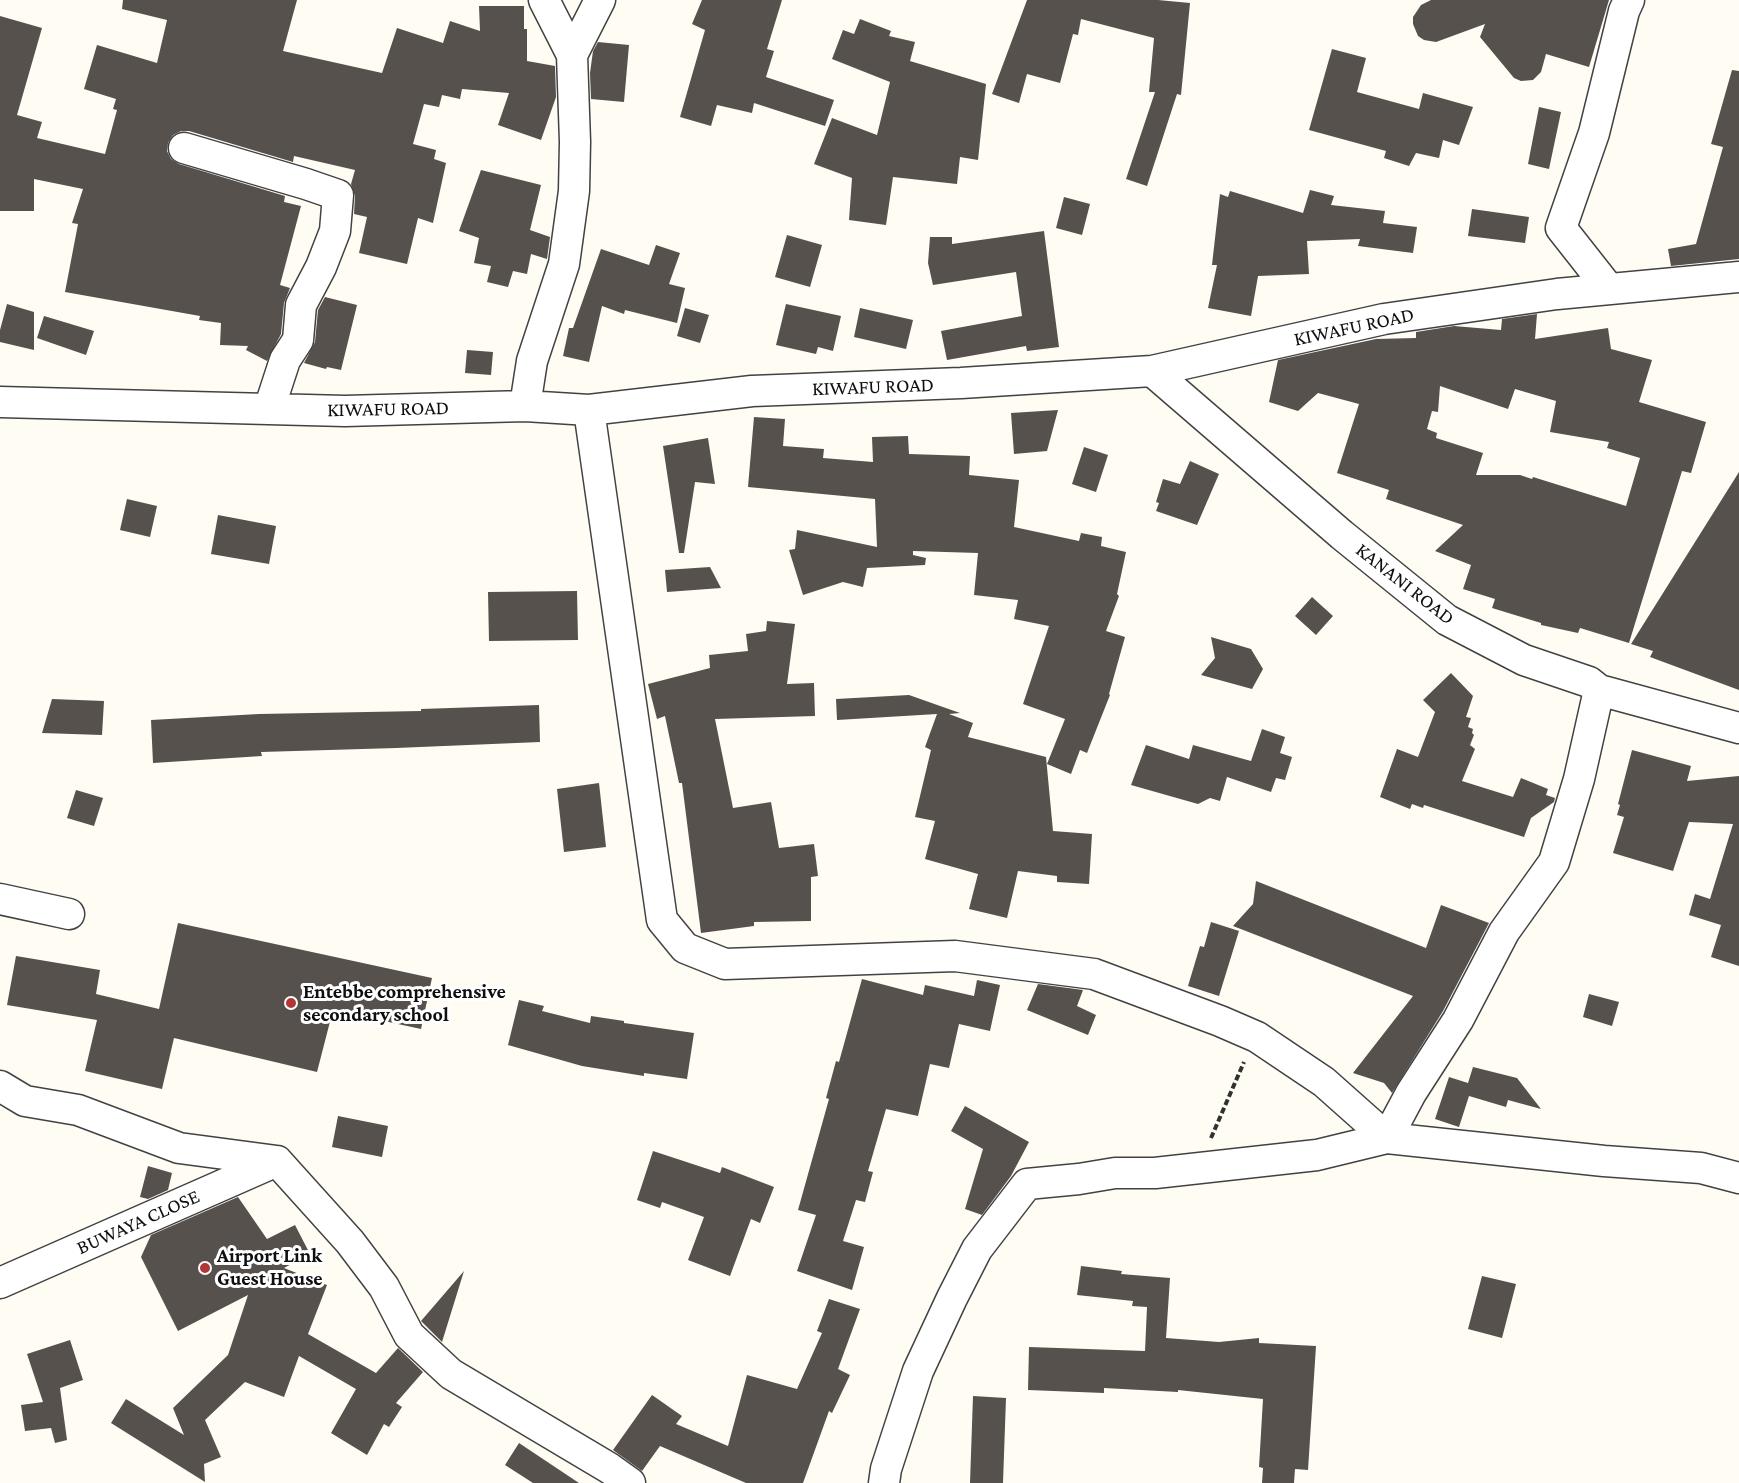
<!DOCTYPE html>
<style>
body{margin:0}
canvas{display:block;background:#fefcf3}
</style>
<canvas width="1739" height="1483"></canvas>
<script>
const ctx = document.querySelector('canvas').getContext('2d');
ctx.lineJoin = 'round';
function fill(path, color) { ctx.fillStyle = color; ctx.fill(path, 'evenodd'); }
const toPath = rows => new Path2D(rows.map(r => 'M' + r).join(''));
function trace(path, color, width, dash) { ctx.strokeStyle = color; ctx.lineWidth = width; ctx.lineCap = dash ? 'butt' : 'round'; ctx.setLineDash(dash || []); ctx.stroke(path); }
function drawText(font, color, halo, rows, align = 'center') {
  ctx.font = font + ' "Crimson Pro",serif'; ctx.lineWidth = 6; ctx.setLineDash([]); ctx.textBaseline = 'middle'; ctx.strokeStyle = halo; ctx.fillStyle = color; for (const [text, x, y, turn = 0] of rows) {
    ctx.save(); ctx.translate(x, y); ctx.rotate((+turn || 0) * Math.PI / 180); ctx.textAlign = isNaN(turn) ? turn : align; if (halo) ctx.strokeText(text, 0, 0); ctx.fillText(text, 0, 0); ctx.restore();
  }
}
const building = toPath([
 [123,0,297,0,283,51,382,73,397,28,443,43,450,21,480,31,479,6,524,6,524,29,527,29,527,61,555,66,556,97,541,140,498,125,509,93,462,89,460,99,442,95,439,107,424,104,413,144,436,150,434,159,446,163,433,223,418,218,407,264,359,253,367,217,354,214,355,196,351,184,355,170,294,156,293,162,189,131,181,131,173,135,168,143,167,151,171,159,179,164,285,196,284,202,301,206,280,285,290,288,284,303,281,334,267,361,246,350,248,346,220,345,221,323,199,320,200,316,65,292,78,224,72,223,83,189,34,179,34,211,0,211,0,16,42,28,17,115,42,122,37,138,105,154,117,110,113,109,116,99,84,89,97,45,157,63,167,20,122,9],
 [702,0,782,0,767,49,774,51,766,77,834,100,825,126,754,103,752,113,717,105,711,126,680,117,705,30,692,24],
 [1027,0,1158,0,1190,3,1181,95,1177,94,1147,186,1126,179,1155,92,1149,92,1154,38,1081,19,1078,35,1073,34,1060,83,1027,74,1019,103,992,94],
 [1431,0,1609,0,1589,67,1546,54,1541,72,1533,80,1521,81,1514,78,1480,37,1485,24,1436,42,1424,40,1418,36,1413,24,1413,17,1421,5],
 [860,19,891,31,889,36,915,42,910,61,986,84,978,160,960,157,957,184,893,177,886,225,849,220,852,178,814,164,832,118,877,135,890,82,832,59,843,30,854,34],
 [598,42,629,45,624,102,591,99,590,73,593,51],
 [1332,49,1366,58,1357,92,1419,109,1423,93,1473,107,1459,145,1443,140,1439,158,1416,153,1409,166,1384,158,1386,151,1309,130],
 [1732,70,1739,71,1739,259,1671,266,1668,249,1696,244,1723,147,1711,144],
 [1539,107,1561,112,1549,169,1528,164],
 [481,170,541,185,530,230,550,237,547,259,531,254,527,274,513,271,508,287,487,282,491,266,474,263,479,238,459,231],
 [1310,190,1334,196,1331,205,1385,211,1383,223,1417,227,1413,253,1358,246,1360,239,1307,241,1309,274,1258,276,1251,316,1208,308,1217,265,1212,265,1220,194,1228,197,1230,191,1303,213],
 [1064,197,1090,204,1082,235,1056,228],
 [1472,209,1529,217,1525,243,1468,236],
 [1044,231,1059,347,1027,351,1026,346,947,360,941,331,1022,316,1016,272,933,285,928,263,930,237,952,237,952,244],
 [787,235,822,245,810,287,775,277],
 [656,245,680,253,669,284,685,288,677,323,625,310,624,314,602,306,589,362,563,356,569,328,573,328,601,249,649,265],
 [325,297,357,305,341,370,327,367,326,369,304,363,315,342,318,310],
 [7,304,34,312,34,350,0,342,0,330],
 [786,304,841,316,833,351,818,347,816,354,776,345],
 [685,308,709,315,700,343,677,336],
 [860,308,913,320,906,349,854,337],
 [1537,314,1535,339,1608,328,1611,349,1652,360,1639,402,1706,422,1691,473,1682,471,1629,643,1580,628,1578,633,1541,625,1541,623,1492,608,1495,599,1463,589,1471,565,1435,551,1463,525,1386,499,1389,490,1337,473,1359,404,1318,393,1298,411,1269,402,1278,360,1376,339,1416,338,1416,332,1454,326,1501,330,1502,319],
 [1440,386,1508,409,1515,389,1556,401,1550,432,1609,442,1607,448,1640,458,1626,506,1533,477,1532,479,1520,475,1476,475,1483,453,1436,438,1437,433,1427,429,1432,411,1438,412],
 [44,316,94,331,86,355,37,338],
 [467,350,493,352,491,375,465,373],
 [1058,410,1047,451,1014,454,1011,413],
 [754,417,785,419,783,446,824,449,823,458,873,462,872,437,908,436,909,454,970,456,969,475,1019,480,1014,527,1079,541,1081,533,1102,537,1101,546,1126,552,1117,594,1119,596,1106,631,1125,637,1109,694,1110,695,1087,753,1080,750,1071,774,1047,764,1065,719,1023,704,1049,626,1014,619,1018,600,974,595,978,553,913,551,913,555,926,558,925,565,867,568,863,587,843,582,803,595,789,550,795,549,797,530,877,547,875,499,748,487],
 [708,438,715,484,695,482,684,553,679,553,663,446],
 [1084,447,1108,455,1096,492,1072,484],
 [1190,461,1219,474,1197,525,1156,511,1159,503,1156,502,1163,479,1180,484],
 [1739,472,1739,690,1650,657,1653,651,1631,644],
 [127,499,157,506,150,537,120,530],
 [218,515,276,526,269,564,211,554],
 [710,567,721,588,667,592,665,570],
 [577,591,578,640,489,641,488,592],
 [1312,597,1333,616,1316,635,1295,616],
 [767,621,795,624,787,684,814,683,815,716,715,719,733,808,771,802,779,848,814,844,818,876,811,877,811,921,754,922,754,926,701,933,682,783,679,783,665,716,657,719,648,684,710,668,709,655,748,651,746,634,766,631],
 [1211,637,1251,649,1263,669,1252,689,1201,675,1215,658],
 [1451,673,1473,696,1466,717,1471,718,1468,727,1473,729,1472,733,1474,735,1470,745,1475,749,1462,781,1513,797,1521,778,1548,789,1546,795,1555,798,1554,802,1531,818,1524,837,1424,805,1423,808,1412,804,1410,809,1380,797,1397,749,1418,757,1435,712,1423,700],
 [909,695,960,713,949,714,973,723,968,737,1046,757,1053,831,1092,834,1089,884,1057,882,1057,876,1018,871,1007,918,969,909,978,874,925,859,935,821,915,817,931,750,925,747,937,714,837,720,836,699],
 [52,699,104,701,102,735,42,733],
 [539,705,540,742,396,748,261,752,262,756,153,763,151,720,259,714,421,711,421,709],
 [1262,729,1285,737,1280,753,1292,757,1285,780,1276,778,1271,792,1227,777,1220,801,1210,798,1198,804,1131,785,1146,745,1189,759,1193,745,1251,761],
 [1632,750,1691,766,1687,781,1739,776,1739,966,1711,957,1721,925,1689,915,1695,894,1710,899,1733,824,1689,822,1673,871,1613,853,1624,817,1617,815,1620,805,1618,804],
 [599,783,606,847,564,852,557,789],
 [76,790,103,798,94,826,67,818],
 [1256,881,1426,948,1441,905,1489,923,1443,1011,1392,1093,1384,1083,1353,1073,1413,996,1233,926,1253,904],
 [1211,922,1239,931,1219,996,1188,986,1200,946,1204,947],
 [178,923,432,978,421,1029,333,1010,317,1072,174,1038,162,1089,85,1071,97,1020,7,1005,16,956,100,970,96,994,159,1009],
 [862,979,923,995,925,985,974,996,977,980,1000,985,990,1031,959,1024,949,1068,930,1064,918,1116,886,1109,868,1171,873,1172,865,1202,856,1200,843,1241,864,1247,852,1290,797,1271,816,1215,798,1210,829,1099,826,1098,836,1061,839,1062],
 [1038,984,1083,990,1077,1006,1096,1015,1088,1035,1027,1010],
 [1589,994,1619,1002,1612,1026,1583,1017],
 [519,1000,544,1006,542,1011,590,1023,591,1016,624,1021,624,1023,694,1033,687,1079,644,1073,644,1076,582,1066,508,1045],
 [1473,1067,1517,1078,1541,1109,1508,1100,1506,1107,1469,1096,1459,1127,1435,1119,1449,1077,1468,1083],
 [965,1106,1029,1142,1011,1176,982,1215,965,1209,983,1149,951,1131],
 [338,1116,388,1126,382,1157,332,1147],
 [653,1151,720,1173,722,1167,774,1187,760,1223,751,1219,730,1276,688,1260,704,1217,662,1202,660,1208,637,1200],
 [148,1166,172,1173,168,1190,148,1199,140,1197],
 [238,1197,267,1239,295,1225,310,1254,284,1268,327,1285,308,1334,376,1373,398,1348,423,1372,396,1403,402,1407,389,1427,384,1424,367,1455,331,1433,356,1389,299,1356,284,1397,245,1382,205,1420,221,1457,204,1464,205,1482,111,1423,126,1399,184,1435,173,1408,228,1355,248,1295,178,1331,141,1257,151,1235],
 [1081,1266,1122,1271,1121,1274,1170,1278,1166,1338,1219,1342,1259,1338,1259,1343,1316,1346,1308,1470,1295,1469,1294,1483,1262,1483,1263,1468,1259,1467,1263,1399,1178,1390,1178,1392,1104,1388,1104,1393,1028,1390,1029,1347,1145,1351,1147,1307,1132,1306,1133,1301,1077,1295],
 [464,1271,442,1342,421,1321],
 [1482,1276,1516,1284,1502,1338,1468,1329],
 [829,1299,860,1309,838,1369,850,1375,832,1413,829,1411,803,1483,746,1483,660,1446,642,1471,613,1450,652,1395,682,1416,676,1424,728,1446,747,1375,797,1389,822,1333,817,1331],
 [70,1340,83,1380,60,1388,67,1440,55,1443,51,1428,25,1431,21,1405,43,1402,27,1354],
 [973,1396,1006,1398,1003,1483,970,1483],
 [519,1443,579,1483,533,1483,505,1465]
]);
const path = toPath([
 [1211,1138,1244,1062]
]);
const minor = toPath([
 [572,55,600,0],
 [184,148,306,184,338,195,335,231,321,267,301,305,298,340,285,360,269,409],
 [1609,289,1561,228,1594,133,1624,11,1629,0],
 [1152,371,1342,535,1447,620,1524,660,1589,682,1599,690,1739,728],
 [0,402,345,411,525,406,589,410,752,391,961,383,1152,371,1384,319,1557,294,1739,277],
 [525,406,532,361,564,264,574,191,575,142,572,55,544,0],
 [589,410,662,920,685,948,725,964,955,956,1094,974,1220,1021,1257,1037,1324,1082,1387,1138,1411,1093,1458,1020,1504,932,1554,862,1579,779,1599,690],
 [0,899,69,914],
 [0,1086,25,1101,78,1110,179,1148,277,1161,350,1242,384,1287,409,1335,451,1374,609,1468,630,1483],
 [0,1283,277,1161],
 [884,1483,886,1469,918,1371,952,1298,977,1249,1027,1184,1079,1179,1115,1173,1155,1173,1317,1155,1387,1138,1604,1161,1701,1168,1739,1178]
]);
const markers = [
 [291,1003,6,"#b13735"],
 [205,1268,6,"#b13735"]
];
const streetNames = [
 ["KIWAFU ROAD",1354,327,-12],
 ["KIWAFU ROAD",873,387,-2],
 ["KIWAFU ROAD",388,409,-1],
 ["KANANI ROAD",1405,584,38],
 ["BUWAYA CLOSE",138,1222,-24]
];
const poiNames = [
 ["Entebbe comprehensive",303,992],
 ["secondary school",303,1015],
 ["Airport Link",217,1256],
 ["Guest House",217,1279]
];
fill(building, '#57514d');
trace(minor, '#424242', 33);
trace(path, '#313131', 4, [6, 3]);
trace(minor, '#fff', 30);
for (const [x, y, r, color] of markers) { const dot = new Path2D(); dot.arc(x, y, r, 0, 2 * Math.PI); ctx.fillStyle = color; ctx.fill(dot); trace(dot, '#fff', 2); }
drawText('20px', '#0f0f0f', '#fff', streetNames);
drawText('bold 20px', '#0f0f0f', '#fff', poiNames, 'left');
</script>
